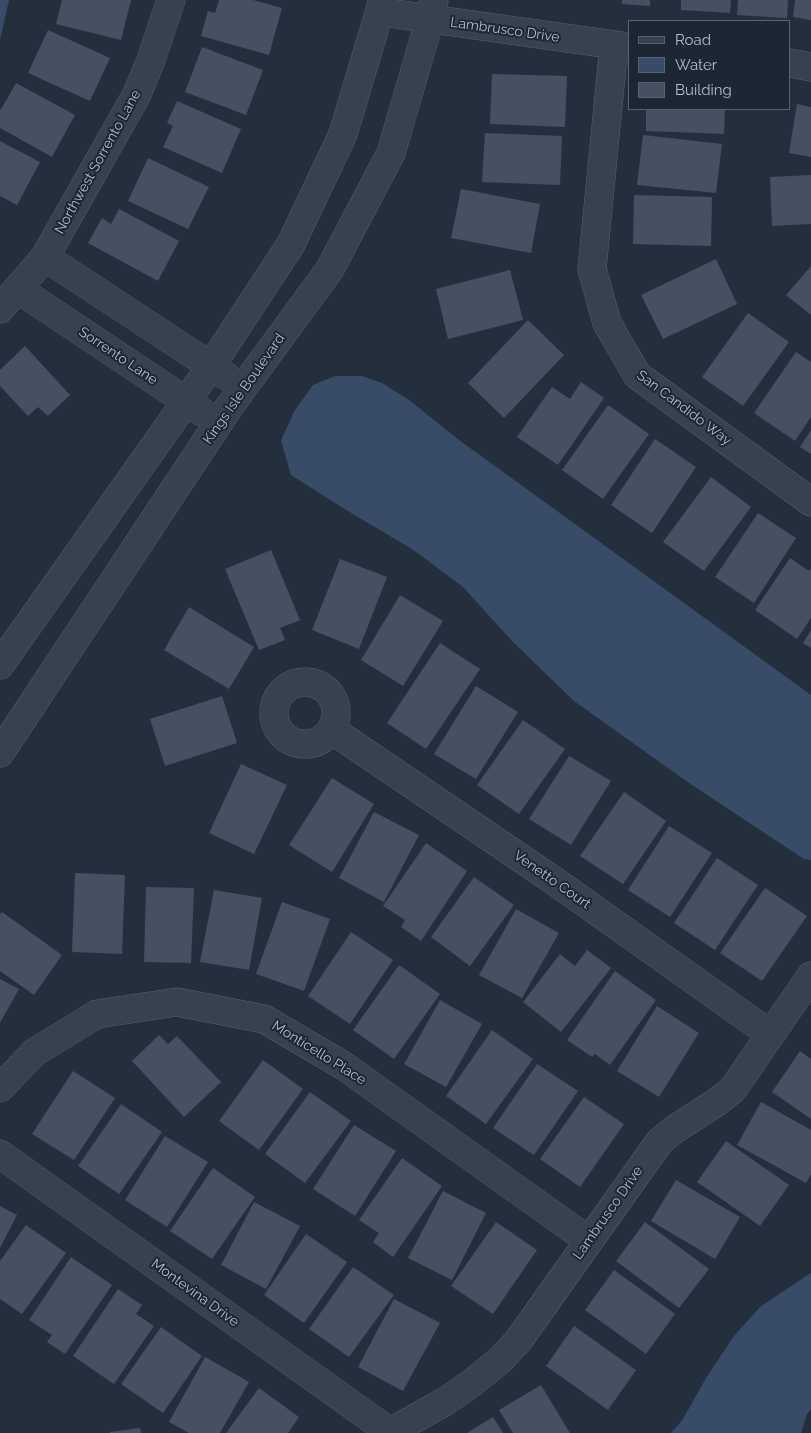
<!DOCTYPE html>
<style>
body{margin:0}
#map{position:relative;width:811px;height:1433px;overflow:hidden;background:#242f3e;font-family:Raleway,sans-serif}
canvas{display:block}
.legend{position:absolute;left:628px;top:20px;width:162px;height:90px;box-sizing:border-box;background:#1d2633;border:1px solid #59626f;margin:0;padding:6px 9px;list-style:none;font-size:15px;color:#b4bcc9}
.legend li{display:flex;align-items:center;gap:10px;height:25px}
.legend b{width:25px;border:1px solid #59626f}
</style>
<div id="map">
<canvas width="811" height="1433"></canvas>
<ul class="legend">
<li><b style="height:6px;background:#38414e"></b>Road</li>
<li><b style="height:14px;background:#394c67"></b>Water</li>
<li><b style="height:14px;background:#455162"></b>Building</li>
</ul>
</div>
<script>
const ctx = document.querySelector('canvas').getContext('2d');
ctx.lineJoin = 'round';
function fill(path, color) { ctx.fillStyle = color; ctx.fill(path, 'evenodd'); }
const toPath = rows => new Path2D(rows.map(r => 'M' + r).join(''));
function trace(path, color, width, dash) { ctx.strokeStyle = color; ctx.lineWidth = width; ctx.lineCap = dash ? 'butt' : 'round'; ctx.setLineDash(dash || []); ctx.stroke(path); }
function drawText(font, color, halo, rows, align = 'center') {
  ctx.font = font + ' Raleway,sans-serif'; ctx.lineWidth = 4; ctx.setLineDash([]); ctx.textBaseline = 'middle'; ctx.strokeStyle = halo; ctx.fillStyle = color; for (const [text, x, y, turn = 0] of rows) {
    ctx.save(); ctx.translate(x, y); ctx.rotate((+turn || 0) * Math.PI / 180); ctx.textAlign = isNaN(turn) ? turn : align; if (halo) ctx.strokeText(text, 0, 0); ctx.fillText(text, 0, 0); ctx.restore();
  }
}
const water = toPath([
 [0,0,9,0,0,40],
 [335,376,362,376,382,383,409,400,459,440,811,695,811,860,804,859,689,783,574,701,513,642,463,587,415,551,343,508,291,475,281,440,295,410,313,385],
 [811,1273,811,1409,807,1414,801,1433,671,1433,683,1419,706,1378,734,1336,760,1307]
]);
const building = toPath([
 [62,0,131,0,121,40,56,24],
 [219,0,253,0,282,8,269,55,201,36,208,11,215,13],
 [622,0,650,0,650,6,622,4],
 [681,0,731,0,730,13,681,10],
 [738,0,788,0,787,18,737,15],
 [795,0,811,0,811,20,793,17],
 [48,30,110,58,90,101,28,73],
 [202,47,263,70,246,115,185,92],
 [492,74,567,76,565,127,490,124],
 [16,83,75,115,52,157,0,128,0,111],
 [177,101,241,129,222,173,163,147,173,126,167,123],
 [797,104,811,107,811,157,789,153],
 [646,109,725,109,724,134,646,131],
 [485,133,562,136,560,185,482,182],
 [643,135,722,144,716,193,637,185],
 [0,141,40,162,17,205,0,196],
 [148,158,209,187,188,229,128,201],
 [811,175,811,224,772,226,770,177],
 [461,189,540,204,531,253,451,238],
 [634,195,712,197,711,246,633,244],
 [119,209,179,241,158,281,88,243,102,218,111,224],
 [716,259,737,304,663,339,641,295],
 [811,266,811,315,786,295],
 [510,270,523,320,448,339,436,289],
 [748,313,789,342,743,406,702,377],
 [528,320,564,355,504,418,468,383],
 [25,346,70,395,48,416,38,407,28,416,0,386,0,370],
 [796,352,811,362,811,417,795,441,754,413],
 [581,382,604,398,558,465,517,437,552,387,570,399],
 [608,405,649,434,603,499,562,470],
 [811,430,811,454,800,447],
 [655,439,696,467,652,533,611,505],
 [711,477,751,507,704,571,663,542],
 [758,513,796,538,754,603,715,577],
 [271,550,300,620,280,628,285,640,259,650,225,569],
 [790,558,809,571,811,568,811,618,797,639,755,610],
 [340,559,387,577,359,649,312,630],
 [400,595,443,621,403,686,361,660],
 [189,607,254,647,229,689,164,650],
 [811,630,811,648,803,643],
 [440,643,480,669,426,749,387,723],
 [476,686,518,712,476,779,434,754],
 [222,696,237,743,165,766,150,719],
 [523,720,565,749,519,814,477,785],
 [569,756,611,781,571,845,529,819],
 [241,764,287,785,254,854,209,833],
 [332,778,374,804,332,872,289,845],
 [624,792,666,821,623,884,580,856],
 [374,812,419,835,384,902,339,878],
 [669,826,712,853,670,917,628,890],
 [426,843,467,871,421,941,401,927,405,920,383,906],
 [717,858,758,885,715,950,674,923],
 [75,873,125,875,122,954,72,952],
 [474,877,514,905,470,966,431,937],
 [146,887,194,888,191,963,144,962],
 [765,888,807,916,762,981,720,953],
 [214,890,262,898,249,970,200,962],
 [282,902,330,919,304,991,256,974],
 [516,909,559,933,522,998,479,975],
 [2,912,62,955,34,995,0,971,0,914],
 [351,932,393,960,350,1024,308,996],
 [587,950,611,968,561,1032,523,1002,560,954,575,966],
 [399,965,440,994,394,1059,353,1030],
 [615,971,656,1000,610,1065,595,1054,592,1057,567,1040],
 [0,979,19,989,0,1023],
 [440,1000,482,1024,446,1087,404,1064],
 [657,1006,699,1033,659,1097,617,1071],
 [492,1030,533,1059,486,1124,446,1096],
 [159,1035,168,1044,177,1036,221,1082,184,1117,132,1061],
 [800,1051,811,1059,811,1119,772,1092],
 [263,1060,303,1089,259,1150,219,1121],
 [537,1064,578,1091,534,1155,493,1128],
 [73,1071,115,1098,74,1160,32,1134],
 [310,1092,351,1121,305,1183,265,1154],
 [584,1097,624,1124,580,1187,540,1159],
 [761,1102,811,1130,811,1174,806,1183,737,1145],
 [121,1104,162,1132,119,1194,78,1166],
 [354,1125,396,1151,355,1216,313,1189],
 [165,1136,208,1162,167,1227,125,1200],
 [726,1141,789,1185,760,1226,697,1182],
 [402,1158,442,1186,393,1257,373,1242,379,1233,359,1220],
 [213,1168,255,1197,212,1259,170,1231],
 [676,1180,740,1217,715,1259,651,1221],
 [443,1191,486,1213,452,1280,408,1258],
 [254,1202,300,1226,266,1289,221,1265],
 [0,1206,17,1215,0,1248],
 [496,1222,537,1250,493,1314,451,1286],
 [645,1222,709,1269,679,1308,616,1261],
 [26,1225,66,1253,22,1314,0,1299,0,1261],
 [306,1234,347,1262,304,1323,264,1295],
 [71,1257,112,1285,65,1354,47,1342,52,1335,29,1320],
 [353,1267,394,1295,349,1357,309,1329],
 [614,1270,675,1314,646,1354,585,1310],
 [118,1289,142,1305,136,1314,154,1326,114,1384,73,1356],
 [394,1299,440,1323,403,1391,358,1367],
 [574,1326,636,1370,608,1410,546,1366],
 [161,1327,202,1356,163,1413,121,1384],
 [205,1357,249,1382,220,1433,189,1433,169,1422],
 [541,1385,570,1433,513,1433,499,1410],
 [259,1388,299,1417,288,1433,226,1433],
 [493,1417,503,1433,467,1433],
 [140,1428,141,1433,110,1433,110,1432]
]);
const minor = toPath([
 [381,12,630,47],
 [614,45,592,269,607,323,637,375,811,502],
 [790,63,811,67],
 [45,257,226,376],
 [18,289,202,412],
 [0,309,45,257,137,94,151,60,171,0],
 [0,665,211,366,291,244,343,134,383,0],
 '274 713a31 31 0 1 1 62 0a31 31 0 1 1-62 0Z',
 [332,730,553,880,770,1034],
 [0,753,229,407,330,269,391,153,430,19,434,0],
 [0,1088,35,1052,97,1014,177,1002,264,1019,344,1066,588,1240],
 [0,1154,390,1432],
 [389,1433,446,1401,473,1382,499,1361,518,1341,660,1141,675,1129,717,1102,733,1089,811,976]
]);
const streetNames = [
 ["Lambrusco Drive",505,30,8],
 ["Northwest Sorrento Lane",98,162,-61],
 ["Sorrento Lane",118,356,34],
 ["Kings Isle Boulevard",244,389,-55],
 ["San Candido Way",684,408,37],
 ["Venetto Court",552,880,35],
 ["Monticello Place",319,1053,32],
 ["Lambrusco Drive",608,1213,-55],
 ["Montevina Drive",195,1293,36]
];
fill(water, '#394c67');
fill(building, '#455162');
trace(minor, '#565f6c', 29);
trace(minor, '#38414e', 28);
drawText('14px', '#b4bcc9', '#1d2633', streetNames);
</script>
